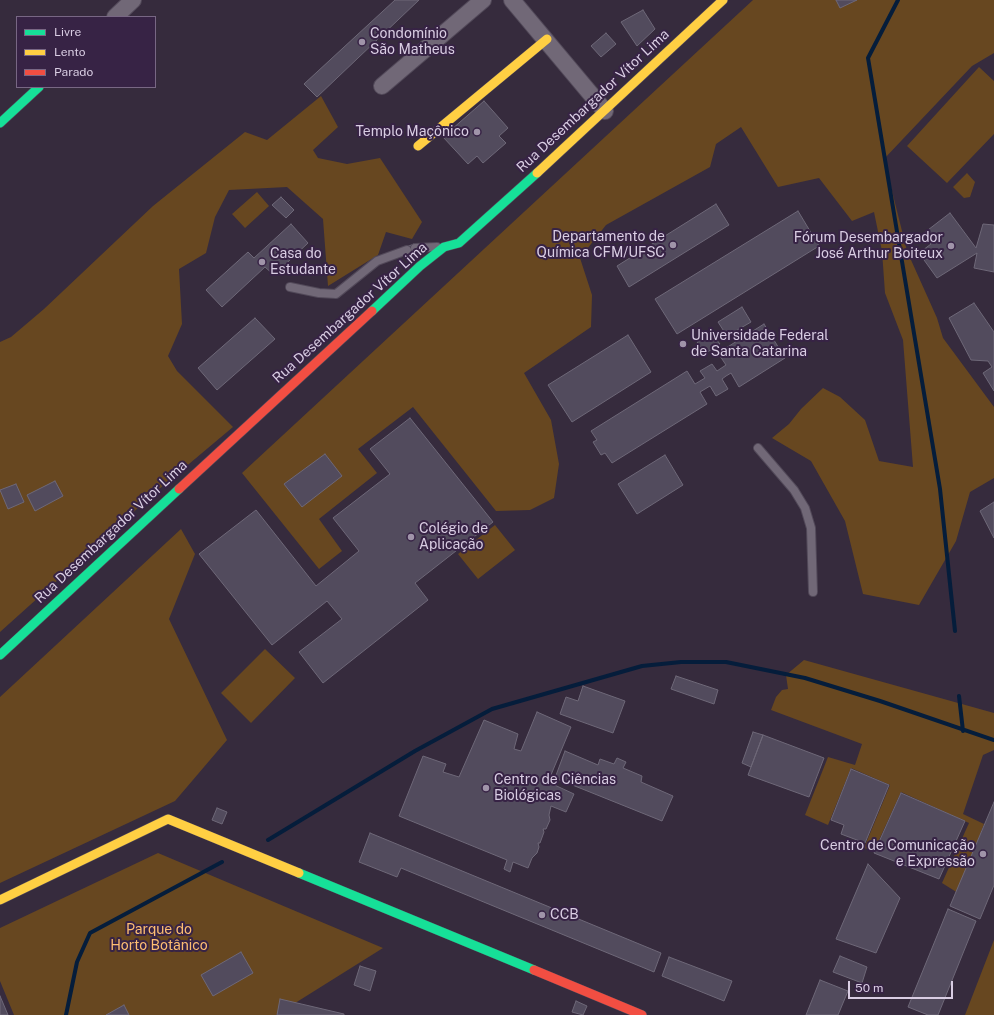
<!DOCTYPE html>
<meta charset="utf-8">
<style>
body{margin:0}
#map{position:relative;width:994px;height:1015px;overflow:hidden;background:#362b3d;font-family:"Public Sans",sans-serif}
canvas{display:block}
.legend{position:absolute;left:16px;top:16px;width:140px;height:72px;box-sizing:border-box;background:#372345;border:1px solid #786784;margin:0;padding:5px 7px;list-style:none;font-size:12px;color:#d9cde3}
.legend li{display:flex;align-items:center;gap:8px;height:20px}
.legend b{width:20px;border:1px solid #786784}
.scale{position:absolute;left:848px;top:981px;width:105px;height:18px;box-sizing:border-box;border:2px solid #d9cde3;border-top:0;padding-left:5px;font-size:12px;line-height:14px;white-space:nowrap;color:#d9cde3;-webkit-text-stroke:3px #372345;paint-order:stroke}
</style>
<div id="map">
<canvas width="994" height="1015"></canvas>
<ul class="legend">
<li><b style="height:5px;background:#16e098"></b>Livre</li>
<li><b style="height:5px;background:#ffcf43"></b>Lento</li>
<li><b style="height:5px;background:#f24e42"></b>Parado</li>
</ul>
<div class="scale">50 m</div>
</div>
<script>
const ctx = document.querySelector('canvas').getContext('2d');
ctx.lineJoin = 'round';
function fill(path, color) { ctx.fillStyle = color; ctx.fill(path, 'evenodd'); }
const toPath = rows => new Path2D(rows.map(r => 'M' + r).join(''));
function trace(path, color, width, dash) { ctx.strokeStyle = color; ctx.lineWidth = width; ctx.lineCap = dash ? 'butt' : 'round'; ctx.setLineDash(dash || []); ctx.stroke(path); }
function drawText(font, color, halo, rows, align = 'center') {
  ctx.font = font + ' "Public Sans",sans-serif'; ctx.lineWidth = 4; ctx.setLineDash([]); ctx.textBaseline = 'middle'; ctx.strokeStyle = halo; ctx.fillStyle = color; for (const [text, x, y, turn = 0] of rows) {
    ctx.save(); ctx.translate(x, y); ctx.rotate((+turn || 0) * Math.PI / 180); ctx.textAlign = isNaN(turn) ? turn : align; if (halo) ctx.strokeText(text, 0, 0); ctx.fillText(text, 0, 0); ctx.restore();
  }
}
const green = toPath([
 [753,0,994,0,994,53,972,66,884,159,907,251,937,318,943,338,994,407,994,478,970,492,956,541,919,605,863,594,845,521,811,461,772,438,789,424,801,409,823,388,840,397,865,420,879,461,913,467,903,340,885,293,882,251,874,212,852,221,819,178,778,187,741,127,716,144,710,167,606,225,580,258,592,295,591,327,524,373,551,420,559,464,554,498,530,510,496,511,413,407,358,449,377,473,319,519,342,551,319,569,242,473],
 [979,67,994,81,994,134,947,183,907,146],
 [321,96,338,127,313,150,318,158,347,164,380,158,422,222,412,239,386,232,378,255,328,286,323,219,287,187,229,190,215,217,206,253,179,269,182,324,168,356,177,371,233,427,158,490,0,632,0,342,11,337,44,309,153,206,245,132,267,140],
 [967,173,975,182,970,197,964,198,953,187],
 [257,192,269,206,245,228,232,214],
 [495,525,515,550,478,579,458,554],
 [181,529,195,554,169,619,227,740,175,801,0,883,0,697],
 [265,649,295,678,251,723,221,693],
 [804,660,994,713,994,750,983,755,963,814,984,824,958,893,942,883,969,823,901,792,874,851,864,848,890,785,851,768,828,825,805,815,828,757,855,765,862,744,771,710,776,697,782,690,788,689,786,675],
 [158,853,383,948,276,1015,14,1015,0,981,0,928],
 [994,940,994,1015,965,1015]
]);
const stream = toPath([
 [898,0,868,58,940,489,955,631],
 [959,696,963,731],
 [268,840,415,751,492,709,642,666,681,662,726,662,805,678,880,701,994,740],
 [66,1015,77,962,90,933,222,862]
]);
const building = toPath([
 [395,0,419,0,317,97,304,84,395,0],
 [836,0,857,0,840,8,836,0],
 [643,10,655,29,637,46,621,22,643,10],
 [606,33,616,44,601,57,591,46,606,33],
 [484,101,508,128,499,136,506,143,483,163,477,156,468,164,443,137,484,101],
 [281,197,294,210,286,218,272,205,281,197],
 [716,204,729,225,629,287,617,266,716,204],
 [798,211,819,246,677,334,655,299,798,211],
 [950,213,976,248,983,224,994,225,994,272,974,268,977,253,937,278,919,253,931,244,924,233,950,213],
 [291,224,308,243,274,275,265,267,222,307,206,290,248,252,254,258,291,224],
 [414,244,417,253,409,256,406,247,414,244],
 [974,303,994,332,994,391,983,373,992,367,988,361,971,360,949,318,974,303],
 [742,307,751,322,727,336,718,322,742,307],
 [255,318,275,339,217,390,198,368,255,318],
 [764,324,785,358,739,387,731,373,726,376,722,379,728,389,716,396,710,386,700,392,707,404,612,463,605,453,601,455,593,442,597,440,591,431,687,371,695,384,705,378,700,371,712,364,717,371,726,365,718,353,764,324],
 [711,333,720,344,706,353,697,342,711,333],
 [628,335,651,372,572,422,548,385,628,335],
 [410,418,493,522,415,583,428,600,323,683,299,652,342,619,327,601,272,645,199,554,256,510,316,586,359,551,333,518,390,474,370,449,410,418],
 [325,454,342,476,302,507,284,484,325,454],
 [665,455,683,485,637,514,618,484,665,455],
 [55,481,63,496,35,511,27,495,55,481],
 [16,484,24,502,8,509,0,490,16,484],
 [994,502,994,538,980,511,994,502],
 [676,676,718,690,714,704,671,689,676,676],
 [583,686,625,701,613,733,560,714,566,697,578,701,583,686],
 [537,712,571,727,548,782,574,794,566,812,551,806,549,815,550,820,546,829,543,829,544,832,540,843,538,843,539,847,537,853,532,858,528,868,513,862,510,872,504,869,507,860,399,816,423,756,446,764,443,772,459,777,484,720,518,734,514,749,521,751,537,712],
 [753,732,763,735,751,767,742,763,753,732],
 [763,735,824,758,809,797,748,775,763,735],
 [565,751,598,765,600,759,614,764,617,758,626,762,623,768,642,776,641,782,673,796,662,821,555,778,565,751],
 [851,769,889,785,865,843,841,834,844,825,831,820,851,769],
 [901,793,965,821,939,879,874,853,901,793],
 [994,802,994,885,980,919,950,906,994,802],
 [217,808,227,812,222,824,212,820,217,808],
 [370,833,661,953,654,972,401,868,397,877,359,862,370,833],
 [868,864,900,898,876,953,836,939,868,864],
 [948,909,976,921,938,1015,928,1015,908,1007,948,909],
 [241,952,253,973,213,996,201,975,241,952],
 [840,956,867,967,862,983,833,972,840,956],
 [669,957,732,981,724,1001,662,976,669,957],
 [360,966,376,971,370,991,354,985,360,966],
 [820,980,848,991,838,1015,806,1015,820,980],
 [0,996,8,1015,0,1015,0,996],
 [280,999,344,1014,344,1015,277,1015,280,999],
 [576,1001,587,1006,583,1015,572,1012,576,1001],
 [124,1005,129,1015,106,1015,124,1005]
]);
const lane = toPath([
 [415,248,437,247],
 [290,287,319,293,336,294,377,261,407,250],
 [758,448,794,490,805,508,811,528,813,592]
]);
const street = toPath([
 [512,0,605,111],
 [115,17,133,0],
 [382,86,483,0]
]);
const fast = toPath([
 [0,123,39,87],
 [372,311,420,266,444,247,459,243,537,173],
 [0,655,179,489],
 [299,873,534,970]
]);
const slow = toPath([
 [418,146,547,39],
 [537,173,723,0],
 [0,900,168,819,299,873]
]);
const jam = toPath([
 [179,489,372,311],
 [534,970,642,1015]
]);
const markers = [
 [362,42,4,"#a094a9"],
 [477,132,4,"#a094a9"],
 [673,245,4,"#a094a9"],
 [951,246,4,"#a094a9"],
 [262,262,4,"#a094a9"],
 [683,344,4,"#a094a9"],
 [411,537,4,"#a094a9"],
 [486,788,4,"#a094a9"],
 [983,854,4,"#a094a9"],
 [542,915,4,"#a094a9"]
];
const poiNames = [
 ["Condomínio",370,34],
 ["São Matheus",370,50],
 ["Templo Maçônico",469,132,"right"],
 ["Departamento de",665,237,"right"],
 ["Química CFM/UFSC",665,253,"right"],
 ["Fórum Desembargador",943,238,"right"],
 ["José Arthur Boiteux",943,254,"right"],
 ["Casa do",270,254],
 ["Estudante",270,270],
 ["Universidade Federal",691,336],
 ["de Santa Catarina",691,352],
 ["Colégio de",419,529],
 ["Aplicação",419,545],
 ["Centro de Ciências",494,780],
 ["Biológicas",494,796],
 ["Centro de Comunicação",975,846,"right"],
 ["e Expressão",975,862,"right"],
 ["CCB",550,915]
];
const streetNames = [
 ["Rua Desembargador Vítor Lima",593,101,-43],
 ["Rua Desembargador Vítor Lima",350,313,-42],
 ["Rua Desembargador Vítor Lima",111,532,-43]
];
const parkNames = [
 ["Parque do",159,930],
 ["Horto Botânico",159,946]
];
fill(green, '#674720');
trace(stream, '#051d3b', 4);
fill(building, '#524b5d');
trace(building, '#6e6878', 1);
trace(lane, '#524959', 10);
trace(street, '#524959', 18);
trace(fast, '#524959', 10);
trace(slow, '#524959', 10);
trace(jam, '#524959', 10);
trace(lane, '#716877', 8);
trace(street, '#716877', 16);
trace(fast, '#16e098', 9);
trace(slow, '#ffcf43', 9);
trace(jam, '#f24e42', 9);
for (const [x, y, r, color] of markers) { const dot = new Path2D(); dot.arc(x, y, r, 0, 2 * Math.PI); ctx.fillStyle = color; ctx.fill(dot); trace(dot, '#372345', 1.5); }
drawText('14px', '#d9cde3', '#372345', poiNames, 'left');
drawText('14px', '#d9cde3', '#372345', streetNames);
drawText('14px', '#febe72', '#372345', parkNames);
</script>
